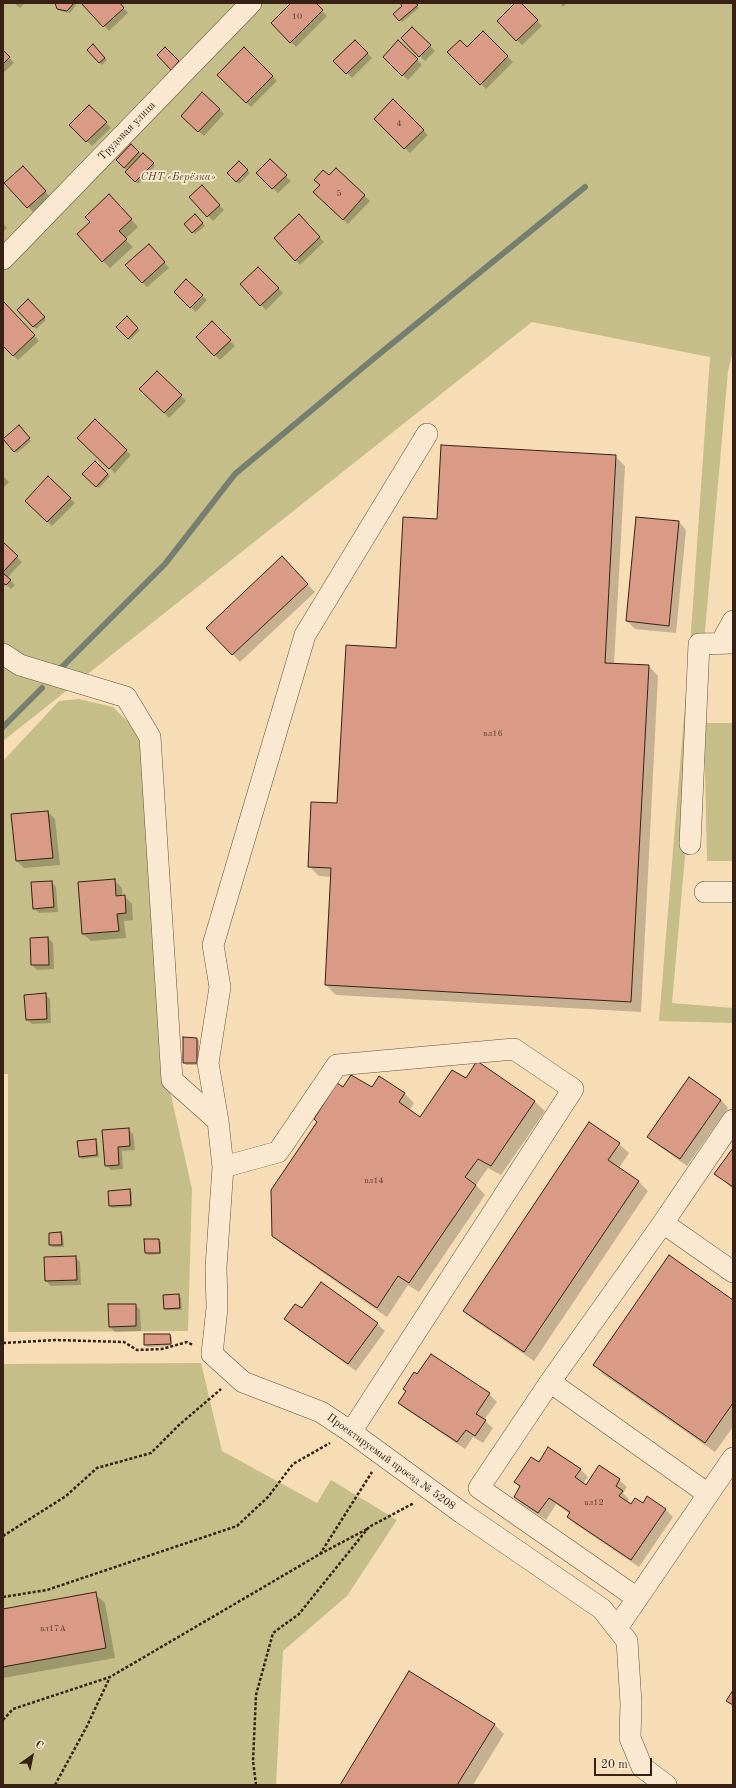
<!DOCTYPE html>
<meta charset="utf-8">
<style>
body{margin:0}
#map{position:relative;width:736px;height:1788px;overflow:hidden;background:#f7ddb6;font-family:"Old Standard TT",serif}
canvas{display:block}
.frame{position:absolute;inset:0;border:4px solid #372115;pointer-events:none}
.north{position:absolute;left:12px;top:1736px;width:40px;height:40px;-webkit-text-stroke:3px #fae9d0;paint-order:stroke;rotate:33deg;font-size:11px;font-weight:700;line-height:16px;text-align:center;color:#372115}
.north::after{content:'';display:block;margin:auto;width:14px;height:18px;background:#372115;clip-path:polygon(50% 0,100% 100%,50% 72%,0 100%)}
.scale{position:absolute;left:594px;top:1758px;width:58px;height:18px;box-sizing:border-box;border:2px solid #372115;border-top:0;padding-left:5px;font-size:12px;line-height:14px;white-space:nowrap;color:#372115;-webkit-text-stroke:3px #fae9d0;paint-order:stroke}
</style>
<div id="map">
<canvas width="736" height="1788"></canvas>
<div class="frame"></div>
<div class="north">С</div>
<div class="scale">20 m</div>
</div>
<script>
const ctx = document.querySelector('canvas').getContext('2d');
ctx.lineJoin = 'round';
function fill(path, color) { ctx.fillStyle = color; ctx.fill(path, 'evenodd'); }
const toPath = rows => new Path2D(rows.map(r => 'M' + r).join(''));
function trace(path, color, width, dash) { ctx.strokeStyle = color; ctx.lineWidth = width; ctx.lineCap = dash ? 'butt' : 'round'; ctx.setLineDash(dash || []); ctx.stroke(path); }
function drawText(font, color, halo, rows, align = 'center') {
  ctx.font = font + ' "Old Standard TT",serif'; ctx.lineWidth = 3.5; ctx.setLineDash([]); ctx.textBaseline = 'middle'; ctx.strokeStyle = halo; ctx.fillStyle = color; for (const [text, x, y, turn = 0] of rows) {
    ctx.save(); ctx.translate(x, y); ctx.rotate((+turn || 0) * Math.PI / 180); ctx.textAlign = isNaN(turn) ? turn : align; if (halo) ctx.strokeText(text, 0, 0); ctx.fillText(text, 0, 0); ctx.restore();
  }
}
const green = toPath([
 [3,3,733,3,733,351,728,371,672,1003,733,1008,733,1023,659,1021,691,631,710,357,532,322,3,741],
 [79,699,113,707,138,732,151,811,159,1042,192,1189,188,1331,8,1332,8,1074,3,1074,3,761,59,701],
 [704,723,733,723,733,861,707,861],
 [201,1363,222,1451,317,1503,331,1480,397,1520,347,1596,283,1651,276,1785,3,1785,3,1364]
]);
const shadow = toPath([
 [14,3,25,3,20,8],
 [56,3,75,3,76,5,70,13,60,11],
 [82,3,119,3,128,13,109,31],
 [292,3,314,3,327,16,296,47,272,23],
 [401,3,415,3,419,8,402,22,400,20,404,6],
 [517,3,519,3,542,26,522,45,498,21],
 [560,3,567,3,563,7],
 [412,28,435,51,425,61,402,38],
 [483,32,513,62,486,89,449,52,468,48],
 [355,41,372,58,352,78,335,61],
 [398,42,422,65,408,80,384,57],
 [93,46,107,60,102,65,88,50],
 [244,48,277,81,251,107,219,75],
 [3,51,14,63,3,73],
 [393,101,428,135,410,153,375,119],
 [89,106,111,128,92,146,70,125],
 [219,109,224,114,204,136,182,116],
 [131,145,155,166,138,184,117,160],
 [270,160,291,181,278,193,257,173],
 [239,163,250,173,239,184,228,173],
 [336,169,370,201,348,224,319,197,329,177],
 [28,172,50,197,33,212,6,183],
 [202,187,224,210,213,221,190,197],
 [117,203,138,227,125,239,133,247,110,268,103,261],
 [195,215,205,226,195,234,185,224],
 [299,216,324,242,300,265,275,238],
 [3,223,7,228,3,232],
 [154,250,169,268,147,287,142,282],
 [258,268,283,293,266,310,241,284],
 [186,280,207,300,196,312,175,292],
 [28,301,46,320,36,329,18,310],
 [3,302,39,341,18,360,3,345],
 [127,317,140,330,130,340,117,327],
 [212,323,235,346,220,360,197,337],
 [157,372,186,401,169,418,141,389],
 [95,420,131,455,115,473,78,438],
 [19,427,31,441,17,453,5,439],
 [615,456,625,466,614,664,649,666,658,676,641,1012,336,995,326,985,332,877,319,876,309,866,338,804,397,649,438,520],
 [95,462,110,476,99,488,84,474],
 [3,476,9,482,3,488],
 [48,478,75,503,52,526,26,501],
 [637,518,679,522,686,530,676,633,635,629,627,621],
 [3,544,22,562,7,578,15,585,11,589,6,584,3,587],
 [289,565,315,592,240,662,207,628],
 [48,812,55,819,60,865,24,868,17,861],
 [114,880,122,888,122,897,124,896,132,904,133,920,124,921,126,938,91,941,83,934],
 [51,882,56,887,58,912,39,913,34,908],
 [48,938,53,943,54,969,37,970,32,965,31,939],
 [45,994,50,999,51,1023,32,1024,27,1019],
 [197,1039,199,1041,199,1065,186,1065,184,1063],
 [477,1063,535,1102,545,1111,501,1175,488,1168,476,1185,485,1195,419,1292,408,1285,387,1317,283,1245,273,1235,344,1089,372,1089,404,1093,414,1103,409,1111,420,1118,467,1080],
 [721,1100,728,1108,687,1166,656,1144,649,1137],
 [128,1129,133,1134,135,1150,122,1151,123,1169,111,1170,106,1165],
 [95,1140,97,1142,99,1157,82,1159,80,1157],
 [619,1144,629,1153,619,1168,638,1181,648,1191,534,1361,474,1320,464,1311],
 [733,1149,733,1189,716,1174],
 [129,1190,132,1192,132,1207,112,1208,110,1205],
 [61,1233,63,1235,64,1247,52,1247,50,1245],
 [159,1240,161,1242,161,1254,148,1255,146,1253],
 [75,1257,80,1262,81,1285,51,1286,46,1281],
 [179,1296,181,1298,182,1310,167,1310,165,1308],
 [733,1301,733,1427,715,1452,604,1375,594,1365],
 [135,1305,140,1310,141,1331,115,1332,110,1327],
 [302,1310,377,1324,385,1331,356,1371,293,1326,286,1319],
 [145,1335,170,1335,172,1337,172,1346,147,1347,145,1345],
 [431,1355,489,1394,497,1402,484,1420,493,1428,483,1443,473,1437,465,1449,407,1410,399,1403],
 [539,1463,580,1469,588,1477,583,1484,587,1486,619,1480,627,1487,623,1493,629,1499,627,1502,632,1505,643,1504,665,1509,673,1517,639,1567,575,1524,568,1517,570,1514,556,1504,546,1520,522,1504,515,1497,521,1487,515,1482],
 [95,1594,105,1603,115,1658,3,1678,3,1610],
 [494,1724,504,1734,473,1785,341,1785]
]);
const stream = toPath([
 [61,668,165,564,235,474,378,355,585,187],
 [3,727,42,688]
]);
const building = toPath([
 [55,3,74,3,67,11,57,9,55,3],
 [81,3,120,3,124,8,103,27,81,3],
 [291,3,316,3,323,10,290,43,271,23,291,3],
 [400,3,415,3,418,5,399,21,393,14,402,6,400,3],
 [515,3,521,3,538,20,516,41,497,21,515,3],
 [412,27,431,45,419,57,401,38,412,27],
 [483,31,508,56,480,85,447,52,460,40,467,47,483,31],
 [355,40,368,53,346,74,333,61,355,40],
 [398,40,418,59,402,76,383,57,398,40],
 [93,44,105,58,99,63,87,50,93,44],
 [165,47,179,61,171,70,157,55,165,47],
 [244,47,273,76,246,103,217,75,244,47],
 [3,50,10,57,3,64,3,50],
 [202,92,220,109,198,132,181,116,202,92],
 [393,99,424,130,404,149,374,119,393,99],
 [89,105,107,122,86,142,69,125,89,105],
 [131,144,139,152,124,168,116,160,131,144],
 [143,153,154,163,135,182,125,172,143,153],
 [270,159,287,175,272,189,256,173,270,159],
 [239,161,248,170,236,182,227,173,239,161],
 [23,166,46,191,27,208,4,183,23,166],
 [336,168,365,195,343,220,313,192,320,185,314,180,323,170,329,175,336,168],
 [202,185,220,205,207,217,189,197,202,185],
 [109,194,132,219,119,231,127,239,102,262,77,234,90,222,85,217,109,194],
 [195,214,203,223,192,233,184,224,195,214],
 [299,214,320,237,295,261,274,238,299,214],
 [149,244,165,262,142,283,125,265,149,244],
 [258,267,279,288,260,306,240,284,258,267],
 [186,279,203,295,190,308,174,292,186,279],
 [28,299,45,317,33,327,17,310,28,299],
 [3,301,35,335,13,356,3,346,3,301],
 [127,316,138,328,128,339,116,327,127,316],
 [212,321,231,340,214,356,196,337,212,321],
 [157,371,182,395,164,413,139,389,157,371],
 [95,419,127,450,109,469,77,438,95,419],
 [19,425,30,438,14,452,3,439,19,425],
 [441,445,616,455,605,663,649,665,631,1002,325,985,331,868,308,867,311,802,337,803,346,645,396,648,403,517,437,519,441,445],
 [95,461,108,474,96,487,82,474,95,461],
 [48,476,71,498,47,522,25,501,48,476],
 [636,517,679,521,669,626,626,621,636,517],
 [3,542,18,556,3,572,3,542],
 [282,556,308,584,232,655,206,628,282,556],
 [3,573,11,580,6,585,3,583,3,573],
 [48,811,53,858,16,861,11,814,48,811],
 [115,879,116,896,125,895,126,913,117,914,119,931,82,934,78,882,115,879],
 [52,881,54,907,33,909,31,882,52,881],
 [48,937,49,965,31,965,30,938,48,937],
 [46,993,47,1019,26,1020,24,995,46,993],
 [183,1037,197,1038,197,1063,183,1063,183,1037],
 [477,1061,535,1101,491,1166,478,1159,465,1177,476,1185,409,1283,398,1276,377,1308,272,1236,271,1190,317,1122,314,1119,337,1083,343,1087,351,1075,372,1087,379,1076,405,1093,399,1102,420,1117,452,1070,466,1078,477,1061],
 [689,1077,721,1100,680,1159,647,1137,689,1077],
 [589,1122,620,1143,608,1160,639,1181,524,1352,463,1311,589,1122],
 [129,1128,130,1146,118,1147,119,1165,105,1166,102,1130,129,1128],
 [96,1139,97,1155,79,1157,77,1141,96,1139],
 [733,1148,733,1187,714,1174,733,1148],
 [130,1189,131,1205,109,1206,108,1191,130,1189],
 [61,1232,62,1245,49,1245,49,1233,61,1232],
 [144,1239,159,1239,160,1253,145,1253,144,1239],
 [669,1255,733,1300,733,1403,705,1443,593,1365,669,1255],
 [76,1256,77,1280,45,1281,44,1257,76,1256],
 [321,1282,378,1323,348,1364,284,1319,295,1304,302,1308,321,1282],
 [179,1294,180,1308,164,1309,163,1295,179,1294],
 [108,1304,136,1304,136,1326,109,1327,108,1304],
 [144,1334,170,1334,171,1344,144,1345,144,1334],
 [431,1354,490,1393,476,1414,486,1420,475,1436,466,1430,457,1442,398,1403,406,1391,403,1389,414,1372,417,1374,431,1354],
 [548,1447,581,1469,575,1477,586,1485,599,1465,620,1479,616,1486,623,1491,619,1496,631,1504,635,1498,643,1503,647,1496,666,1509,631,1560,567,1517,570,1512,549,1498,538,1513,514,1497,520,1486,514,1482,531,1457,539,1462,548,1447],
 [96,1592,106,1648,3,1667,3,1609,96,1592],
 [409,1671,495,1724,457,1785,340,1785,409,1671],
 [733,1690,733,1705,726,1701,733,1690]
]);
const path = toPath([
 [3,1343,56,1340,124,1342,137,1350,162,1349,187,1342,193,1345],
 [3,1536,66,1496,97,1468,151,1453,179,1425,221,1389],
 [320,1554,369,1528],
 [3,1597,47,1590,237,1526,268,1497,293,1464,330,1443],
 [3,1720,13,1709,110,1677,320,1554,372,1472],
 [55,1785,87,1726,110,1677],
 [256,1785,253,1761,256,1695,273,1633,299,1614,369,1527,414,1503]
]);
const minor = toPath([
 [3,259,251,3],
 [427,434,305,635,213,945,220,987,208,1063,218,1121,223,1167,216,1267,217,1308,212,1354,243,1382,321,1412,351,1432,462,1513,602,1609,627,1641,631,1703,630,1738,642,1767,666,1785],
 [721,643,733,621],
 [3,654,20,665,126,697,150,737,172,1080,218,1121],
 [690,844,699,644,733,643],
 [705,892,733,892],
 [223,1167,278,1152,337,1065,514,1049,573,1089,351,1432],
 [663,1223,733,1120],
 [550,1382,663,1223,733,1272],
 [637,1598,479,1488,550,1382,708,1494],
 [617,1628,733,1458]
]);
const numberNames = [
 ["10",297,17],
 ["4",399,124],
 ["5",339,194],
 ["вл16",493,734],
 ["вл14",374,1181],
 ["вл12",594,1503],
 ["вл17А",53,1629]
];
const streetNames = [
 ["Трудовая улица",127,131,-46],
 ["Проектируемый проезд № 5208",391,1462,36]
];
const parkNames = [
 ["СНТ «Берёзка»",178,177]
];
fill(green, '#c5be88');
fill(shadow, '#0003');
trace(stream, '#747e71', 6);
fill(building, '#da9b86');
trace(building, '#372115', 1);
trace(minor, '#67503d', 22);
trace(path, '#372115', 2.5, [3, 2]);
trace(minor, '#fae9d0', 21);
drawText('9px', '#604031', null, numberNames);
drawText('11px', '#372115', '#fae9d0', streetNames);
drawText('italic 11px', '#5a4832', '#fae9d0', parkNames);
</script>
